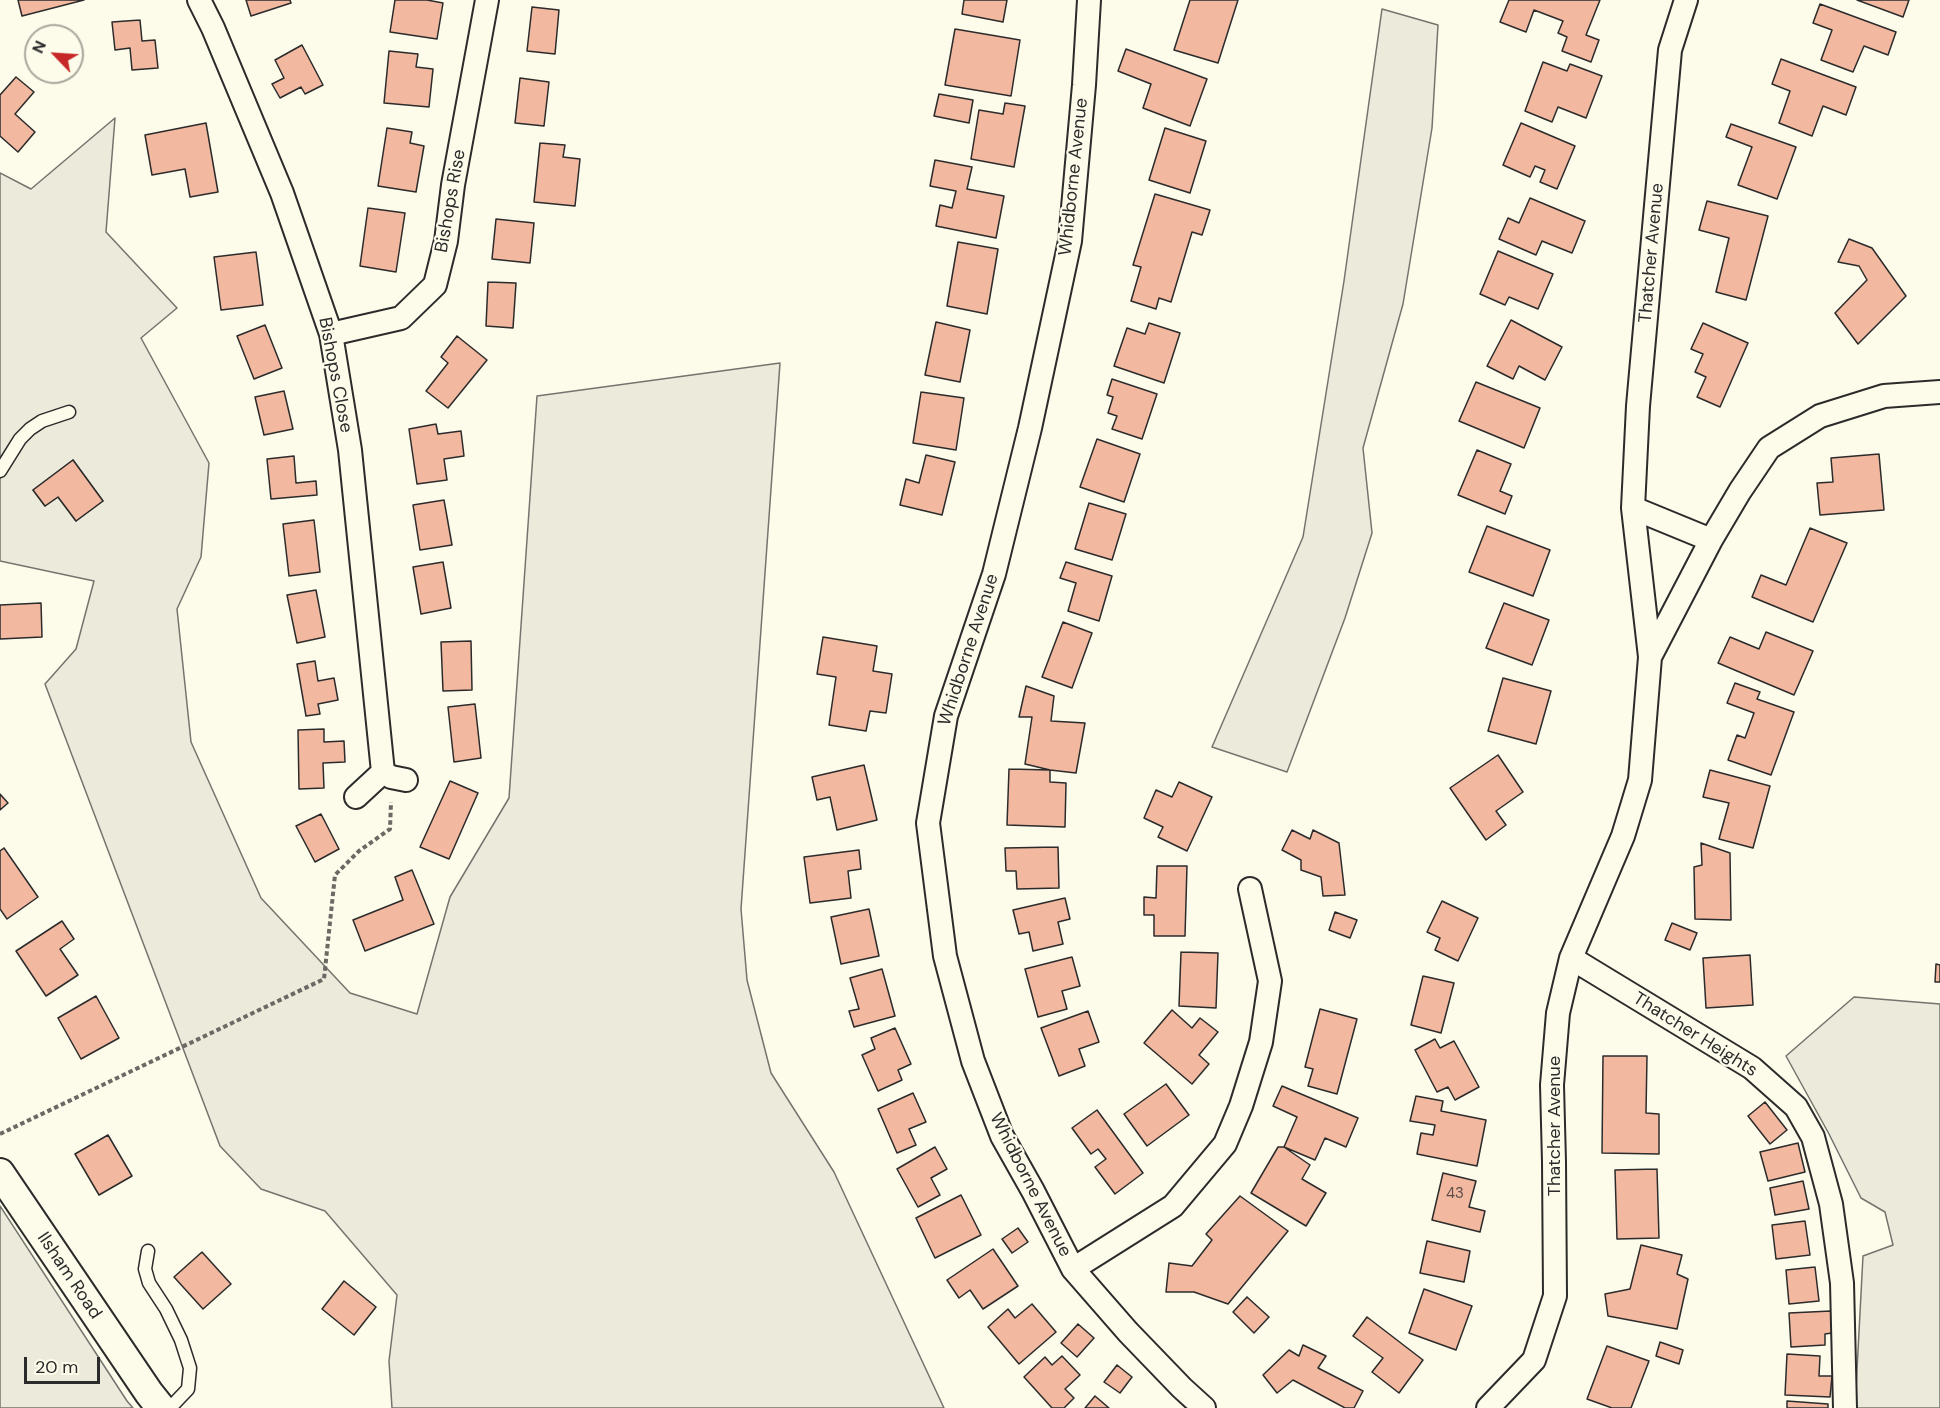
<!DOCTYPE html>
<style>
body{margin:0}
#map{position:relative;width:1940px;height:1408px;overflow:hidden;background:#fdfbea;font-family:"DM Sans",sans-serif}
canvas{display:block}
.north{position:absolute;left:24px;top:24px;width:60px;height:60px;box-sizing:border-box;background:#fdfbea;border:2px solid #a9a89e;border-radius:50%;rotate:295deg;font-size:16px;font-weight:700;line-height:24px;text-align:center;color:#2b2b2b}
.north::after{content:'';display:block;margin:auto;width:21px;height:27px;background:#c62828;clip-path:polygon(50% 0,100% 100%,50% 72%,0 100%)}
.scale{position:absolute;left:24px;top:1357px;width:76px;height:27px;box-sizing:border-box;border:3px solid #2b2b2b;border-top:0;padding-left:8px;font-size:18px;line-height:21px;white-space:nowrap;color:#2b2b2b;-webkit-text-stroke:4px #fdfbea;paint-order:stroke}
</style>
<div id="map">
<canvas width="1940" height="1408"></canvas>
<div class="north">N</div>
<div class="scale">20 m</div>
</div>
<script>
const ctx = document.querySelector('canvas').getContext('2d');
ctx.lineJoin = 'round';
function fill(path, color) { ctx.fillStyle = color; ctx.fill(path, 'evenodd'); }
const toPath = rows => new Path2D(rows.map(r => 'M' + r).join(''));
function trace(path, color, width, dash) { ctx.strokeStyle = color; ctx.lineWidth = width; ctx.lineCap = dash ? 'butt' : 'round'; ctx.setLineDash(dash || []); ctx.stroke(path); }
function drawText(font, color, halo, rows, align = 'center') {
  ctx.font = font + ' "DM Sans",sans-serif'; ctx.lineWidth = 4.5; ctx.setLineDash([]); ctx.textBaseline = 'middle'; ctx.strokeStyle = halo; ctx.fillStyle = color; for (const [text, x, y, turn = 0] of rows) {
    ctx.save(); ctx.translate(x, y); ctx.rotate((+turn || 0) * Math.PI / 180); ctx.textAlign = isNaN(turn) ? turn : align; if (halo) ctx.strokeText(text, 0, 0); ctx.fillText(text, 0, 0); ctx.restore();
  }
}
const green = toPath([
 [1382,9,1438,25,1432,128,1403,304,1363,448,1372,533,1345,618,1287,772,1212,747,1303,537,1344,281,1382,9],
 [115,118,106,232,177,308,141,338,209,463,201,557,177,609,191,742,261,898,350,993,417,1014,450,897,509,798,537,396,780,363,741,909,747,980,771,1073,834,1172,944,1408,392,1408,389,1361,397,1295,325,1211,261,1189,220,1146,45,684,76,649,94,581,0,561,0,173,31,189,115,118],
 [73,460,103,501,76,521,58,497,45,506,33,490,73,460],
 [1854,997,1940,1004,1940,1408,1855,1408,1863,1256,1893,1245,1885,1212,1861,1198,1829,1134,1786,1056,1854,997],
 [0,1206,127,1401,133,1408,0,1408,0,1206]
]);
const building = toPath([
 [18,0,84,0,22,16,18,0],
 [246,0,290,0,291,3,251,16,246,0],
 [395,0,427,0,443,3,437,39,390,32,395,0],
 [964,0,1007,0,1003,22,962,14,964,0],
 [1190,0,1238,0,1218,63,1174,50,1190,0],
 [1509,0,1600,0,1586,35,1599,40,1591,62,1562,51,1567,37,1558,33,1563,21,1534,10,1526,32,1500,22,1509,0],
 [1857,0,1909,0,1903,17,1857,0],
 [1820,4,1896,32,1888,55,1864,46,1853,72,1821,60,1832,30,1813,23,1820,4],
 [532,7,559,10,555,54,527,51,532,7],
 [140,20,142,41,155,40,158,68,132,70,130,48,115,50,112,22,140,20],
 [955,29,1020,40,1011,96,945,85,955,29],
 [302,45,323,85,305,94,301,87,280,98,272,84,284,78,275,60,302,45],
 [1126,49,1207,79,1190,126,1143,108,1151,84,1118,71,1126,49],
 [389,51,418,54,416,67,433,69,429,107,384,103,389,51],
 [1781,59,1856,87,1846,115,1823,106,1812,136,1779,123,1790,91,1772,84,1781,59],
 [1543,62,1567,71,1570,64,1602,76,1586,118,1558,107,1552,122,1525,111,1543,62],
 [16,77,34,92,15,114,35,132,18,152,0,136,0,95,16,77],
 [520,78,549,82,544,126,515,123,520,78],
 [939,94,973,100,969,123,934,116,939,94],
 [1005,103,1025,106,1014,167,971,159,979,110,1003,114,1005,103],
 [206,123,218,192,190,197,185,169,152,175,145,135,206,123],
 [1521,123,1575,146,1557,189,1540,182,1545,170,1535,166,1530,177,1503,165,1521,123],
 [1731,124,1796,147,1777,199,1738,185,1752,147,1726,137,1731,124],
 [387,128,412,132,410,143,424,146,416,192,378,186,387,128],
 [1165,128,1206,141,1190,193,1149,180,1165,128],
 [540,143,565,145,563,157,580,159,575,206,534,202,540,143],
 [935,160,972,167,967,189,1004,196,996,238,936,226,940,205,952,208,956,191,930,186,935,160],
 [1155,194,1210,210,1202,235,1192,232,1171,302,1159,298,1156,309,1131,301,1141,267,1133,265,1155,194],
 [1530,198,1585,221,1572,253,1542,241,1536,255,1499,239,1508,218,1519,223,1530,198],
 [1707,201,1768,216,1746,300,1716,292,1729,238,1699,230,1707,201],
 [368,208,405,213,396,272,360,266,368,208],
 [496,219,534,223,530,263,492,259,496,219],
 [1849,239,1872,248,1906,296,1858,344,1835,313,1867,280,1859,266,1838,262,1849,239],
 [958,242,998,249,987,314,947,306,958,242],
 [1498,251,1553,274,1538,309,1509,297,1505,305,1480,294,1498,251],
 [256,252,263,305,221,310,214,257,256,252],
 [488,282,516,283,513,328,486,326,488,282],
 [1511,320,1562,347,1545,380,1519,366,1513,379,1487,366,1511,320],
 [936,322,970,330,960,382,925,375,936,322],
 [1149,323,1180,333,1164,383,1114,366,1127,328,1145,334,1149,323],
 [1703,323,1748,343,1720,407,1697,397,1706,377,1695,372,1703,354,1691,349,1703,323],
 [265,325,282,368,254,379,237,336,265,325],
 [457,336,487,360,448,408,426,391,448,363,441,357,457,336],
 [1112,379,1157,394,1142,439,1112,429,1117,416,1108,413,1113,397,1107,395,1112,379],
 [1476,382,1540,408,1524,448,1459,421,1476,382],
 [284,391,293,429,264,435,255,397,284,391],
 [921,392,964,398,956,450,913,443,921,392],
 [436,424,438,434,461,431,464,456,444,459,447,480,417,484,409,429,436,424],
 [1097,439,1140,454,1124,502,1080,487,1097,439],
 [1477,450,1511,464,1500,491,1512,496,1505,514,1458,495,1477,450],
 [1879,454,1884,510,1820,515,1817,483,1833,482,1831,458,1879,454],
 [926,455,955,462,942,515,900,505,906,479,919,483,926,455],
 [294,456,296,483,316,481,317,495,271,499,267,459,294,456],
 [73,460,103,501,76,521,58,497,45,506,33,490,73,460],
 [444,500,452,545,420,550,413,505,444,500],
 [1089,503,1126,514,1112,560,1075,549,1089,503],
 [314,520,320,572,289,576,283,524,314,520],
 [1487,526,1550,550,1533,596,1469,572,1487,526],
 [1810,528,1847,543,1813,622,1752,597,1761,575,1786,585,1810,528],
 [443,562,451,608,421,614,413,567,443,562],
 [1066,562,1112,576,1099,621,1068,611,1076,583,1060,578,1066,562],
 [316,590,325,637,297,643,287,595,316,590],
 [41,603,42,637,0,639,0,605,41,603],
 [1504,603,1549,620,1532,665,1486,648,1504,603],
 [1063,622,1092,633,1072,688,1042,677,1063,622],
 [1766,632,1813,651,1794,695,1718,663,1730,637,1759,649,1766,632],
 [823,637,877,646,873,671,892,674,886,713,870,711,866,731,829,725,836,677,817,674,823,637],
 [471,641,472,690,443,691,441,642,471,641],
 [315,661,318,681,334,678,338,700,318,704,320,714,306,716,297,664,315,661],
 [1503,678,1551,691,1536,744,1488,731,1503,678],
 [1735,683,1760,692,1757,699,1794,712,1771,775,1728,760,1737,735,1745,738,1754,713,1727,703,1735,683],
 [1026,686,1054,696,1051,721,1085,723,1076,773,1050,770,1025,764,1032,717,1019,717,1026,686],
 [475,704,481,758,454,762,448,707,475,704],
 [324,729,324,742,344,741,345,762,323,763,324,788,299,789,298,730,324,729],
 [1498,755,1523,792,1496,811,1506,825,1486,840,1450,788,1498,755],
 [864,765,877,820,837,830,830,797,817,800,812,777,864,765],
 [1009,769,1050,770,1050,782,1066,783,1065,827,1007,825,1009,769],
 [1710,770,1770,786,1753,848,1719,839,1729,803,1703,797,1710,770],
 [450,781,478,793,449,859,420,847,450,781],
 [1179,782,1212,797,1187,851,1158,837,1163,827,1144,818,1156,790,1172,797,1179,782],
 [0,794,8,803,0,810,0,794],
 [321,814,339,849,315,862,296,826,321,814],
 [1292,830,1310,839,1313,830,1339,843,1345,895,1323,896,1321,877,1301,870,1301,860,1282,850,1292,830],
 [1701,843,1730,853,1731,920,1695,919,1694,867,1702,865,1701,843],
 [1058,847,1059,888,1017,889,1016,871,1006,871,1005,848,1058,847],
 [4,848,38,897,7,919,0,909,0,851,4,848],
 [859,850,861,869,848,871,851,898,810,903,804,857,859,850],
 [1157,866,1187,866,1185,936,1154,936,1154,915,1144,915,1144,897,1156,898,1157,866],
 [412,870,434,924,365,951,353,920,403,900,395,877,412,870],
 [1065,898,1070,919,1058,922,1063,944,1033,951,1029,932,1019,934,1013,910,1065,898],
 [1442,901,1478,918,1458,961,1435,950,1440,938,1427,932,1442,901],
 [869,909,879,956,841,964,831,917,869,909],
 [1335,912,1357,920,1350,938,1329,930,1335,912],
 [62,921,74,939,60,949,78,975,46,996,16,951,62,921],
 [1672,923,1697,933,1690,950,1665,940,1672,923],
 [1181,952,1218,953,1216,1008,1179,1006,1181,952],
 [1750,955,1753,1005,1706,1008,1703,958,1750,955],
 [1072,957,1080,986,1062,991,1067,1009,1038,1017,1025,969,1072,957],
 [1936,964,1940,965,1940,982,1935,982,1936,964],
 [882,969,895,1016,854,1027,849,1011,859,1009,850,978,882,969],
 [1423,976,1454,983,1441,1033,1411,1025,1423,976],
 [96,996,119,1038,81,1059,58,1018,96,996],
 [1320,1009,1357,1019,1337,1094,1308,1086,1313,1069,1305,1067,1320,1009],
 [1172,1010,1192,1028,1200,1018,1218,1032,1199,1055,1209,1064,1192,1084,1144,1043,1172,1010],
 [1088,1011,1099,1042,1079,1049,1085,1066,1059,1076,1041,1028,1088,1011],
 [895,1028,911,1064,898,1070,902,1080,878,1091,862,1055,875,1049,871,1038,895,1028],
 [1435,1039,1440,1048,1454,1041,1479,1087,1455,1100,1448,1087,1437,1092,1415,1050,1435,1039],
 [1603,1056,1647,1056,1646,1113,1659,1114,1659,1154,1602,1153,1603,1056],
 [1166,1084,1189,1115,1147,1146,1124,1114,1166,1084],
 [1282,1086,1358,1118,1346,1147,1325,1138,1315,1160,1284,1147,1297,1117,1273,1106,1282,1086],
 [913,1093,926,1122,909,1129,916,1145,897,1153,878,1109,913,1093],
 [1416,1096,1443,1101,1441,1111,1486,1120,1477,1166,1417,1154,1421,1133,1433,1135,1435,1125,1410,1121,1416,1096],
 [1765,1102,1787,1130,1770,1144,1748,1116,1765,1102],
 [1097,1110,1143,1173,1115,1194,1095,1167,1106,1159,1098,1149,1091,1154,1072,1128,1097,1110],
 [108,1135,132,1176,99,1195,75,1154,108,1135],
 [1798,1143,1805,1172,1768,1181,1760,1152,1798,1143],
 [935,1147,947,1169,931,1178,940,1195,918,1207,897,1169,935,1147],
 [1278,1147,1284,1147,1310,1165,1302,1179,1326,1193,1306,1226,1251,1193,1278,1147],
 [1657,1169,1659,1238,1617,1239,1615,1170,1657,1169],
 [1443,1173,1476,1181,1469,1207,1485,1211,1480,1232,1432,1220,1443,1173],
 [1803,1181,1809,1209,1775,1215,1770,1188,1803,1181],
 [961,1195,981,1235,935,1258,916,1218,961,1195],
 [1240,1196,1288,1231,1228,1304,1194,1292,1166,1292,1169,1263,1192,1266,1212,1240,1206,1234,1240,1196],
 [1805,1221,1810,1255,1776,1259,1772,1225,1805,1221],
 [1018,1228,1028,1242,1012,1253,1002,1239,1018,1228],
 [1427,1241,1470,1251,1464,1282,1420,1273,1427,1241],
 [1641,1245,1682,1255,1677,1274,1688,1279,1677,1329,1608,1316,1605,1294,1630,1289,1641,1245],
 [993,1249,1018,1286,983,1309,970,1290,959,1298,947,1280,993,1249],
 [202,1252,231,1284,203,1309,174,1277,202,1252],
 [1815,1267,1819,1301,1789,1304,1786,1270,1815,1267],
 [344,1281,376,1307,354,1335,322,1309,344,1281],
 [1424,1289,1472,1306,1456,1350,1409,1333,1424,1289],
 [1247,1297,1269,1317,1254,1333,1233,1312,1247,1297],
 [1032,1304,1056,1332,1019,1364,988,1327,1008,1309,1015,1318,1032,1304],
 [1831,1311,1832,1333,1825,1334,1825,1345,1791,1347,1789,1313,1831,1311],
 [1367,1317,1423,1360,1399,1393,1372,1372,1383,1358,1353,1336,1367,1317],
 [1078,1324,1094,1338,1077,1357,1061,1343,1078,1324],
 [1660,1342,1683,1350,1679,1364,1656,1356,1660,1342],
 [1303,1345,1326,1356,1318,1368,1363,1391,1354,1408,1345,1408,1293,1380,1277,1393,1263,1375,1289,1350,1299,1356,1303,1345],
 [1607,1346,1649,1361,1631,1408,1612,1408,1587,1399,1607,1346],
 [1787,1354,1820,1356,1819,1376,1832,1376,1830,1397,1785,1395,1787,1354],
 [1062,1356,1080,1375,1065,1389,1074,1398,1064,1408,1052,1408,1024,1377,1045,1357,1052,1365,1062,1356],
 [1117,1365,1132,1377,1120,1393,1104,1382,1117,1365],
 [1095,1396,1109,1408,1085,1408,1095,1396],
 [1787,1401,1828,1404,1828,1408,1787,1408,1787,1401]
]);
const path = toPath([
 [0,1134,324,979,335,875,359,851,390,829,391,802]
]);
const service = toPath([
 [0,471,20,439,30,429,42,421,69,412],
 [148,1251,145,1269,149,1283,166,1309,181,1340,190,1368,188,1389,170,1408]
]);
const minor = toPath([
 [199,0,213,28,282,193,331,334,350,450,383,772,356,797],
 [1089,0,1084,85,1070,241,1030,428,994,574,946,716,928,823,945,956,973,1061,1002,1136,1033,1191,1073,1269,1128,1332,1182,1388,1204,1408],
 [331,334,401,318,435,285,446,241,453,185,487,0],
 [1633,508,1711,540],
 [1650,657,1711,540,1740,491,1769,448,1820,416,1884,396,1940,392],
 [383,772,391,777,406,780],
 [1571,958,1752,1068,1796,1107,1813,1137,1831,1204,1842,1283,1845,1408],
 [1073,1269,1173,1206,1225,1144,1241,1106,1261,1042,1270,981,1250,889],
 [1488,1408,1534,1360,1555,1296,1554,1162,1552,1085,1558,1013,1571,958,1623,836,1640,780,1650,657,1633,508,1638,406,1670,50,1686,0]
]);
const tertiary = toPath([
 [0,1173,149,1393,161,1408]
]);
const numberNames = [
 ["43",1455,1194]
];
const streetNames = [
 ["Whidborne Avenue",1074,177,-84],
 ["Bishops Rise",451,201,-80],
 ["Thatcher Avenue",1652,253,-85],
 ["Bishops Close",335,375,79],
 ["Whidborne Avenue",969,650,-72],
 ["Thatcher Heights",1695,1035,32],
 ["Thatcher Avenue",1555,1126,-90],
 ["Whidborne Avenue",1030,1185,63],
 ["Ilsham Road",69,1276,56]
];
fill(green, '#ecebdb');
trace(green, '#74746e', 1.5);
fill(building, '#f2b8a0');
trace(building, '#2b2b2b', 1.5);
trace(service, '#2b2b2b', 15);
trace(minor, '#2b2b2b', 26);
trace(tertiary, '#2b2b2b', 32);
trace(path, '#6a6964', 4, [4.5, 3]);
trace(service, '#fdfbea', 12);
trace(minor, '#fdfbea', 22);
trace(tertiary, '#fdfbea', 28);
drawText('15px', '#5d4e48', null, numberNames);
drawText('18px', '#2b2b2b', '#fdfbea', streetNames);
</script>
